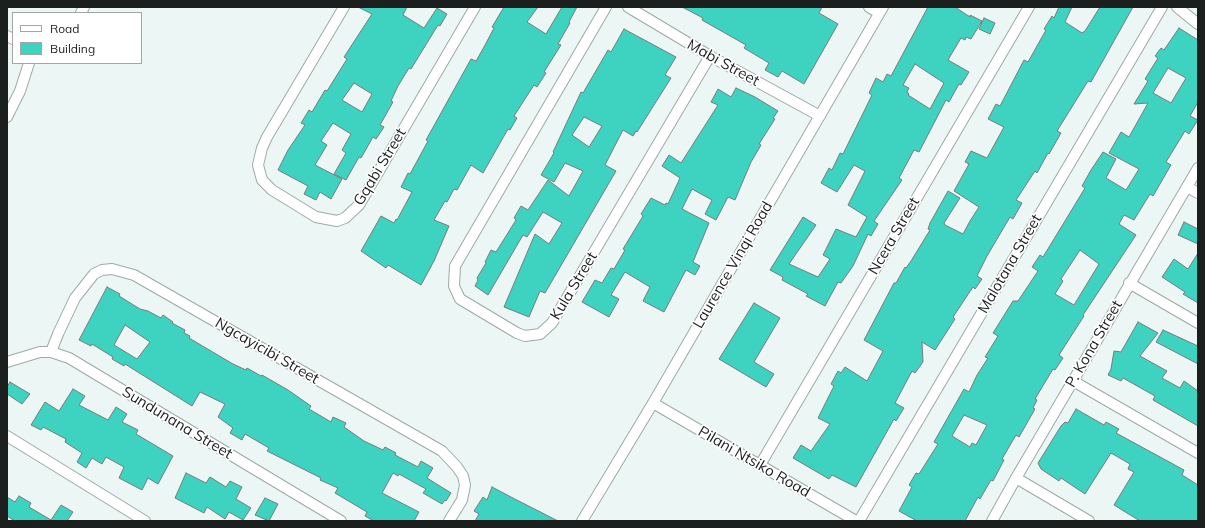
<!DOCTYPE html>
<style>
body{margin:0}
#map{position:relative;width:1205px;height:528px;overflow:hidden;background:#ecf7f5;font-family:Mulish,sans-serif}
canvas{display:block}
.frame{position:absolute;inset:0;border:8px solid #1b1f1e;pointer-events:none}
.legend{position:absolute;left:12px;top:12px;width:130px;height:52px;box-sizing:border-box;background:#fff;border:1px solid #a4a5a5;margin:0;padding:5px 7px;list-style:none;font-size:12px;color:#1b1f1e}
.legend li{display:flex;align-items:center;gap:8px;height:20px}
.legend b{width:20px;border:1px solid #a4a5a5}
</style>
<div id="map">
<canvas width="1205" height="528"></canvas>
<div class="frame"></div>
<ul class="legend">
<li><b style="height:5px;background:#fff"></b>Road</li>
<li><b style="height:11px;background:#3ed3c0"></b>Building</li>
</ul>
</div>
<script>
const ctx = document.querySelector('canvas').getContext('2d');
ctx.lineJoin = 'round';
function fill(path, color) { ctx.fillStyle = color; ctx.fill(path, 'evenodd'); }
const toPath = rows => new Path2D(rows.map(r => 'M' + r).join(''));
function trace(path, color, width, dash) { ctx.strokeStyle = color; ctx.lineWidth = width; ctx.lineCap = dash ? 'butt' : 'round'; ctx.setLineDash(dash || []); ctx.stroke(path); }
function drawText(font, color, halo, rows, align = 'center') {
  ctx.font = font + ' Mulish,sans-serif'; ctx.lineWidth = 3.5; ctx.setLineDash([]); ctx.textBaseline = 'middle'; ctx.strokeStyle = halo; ctx.fillStyle = color; for (const [text, x, y, turn = 0] of rows) {
    ctx.save(); ctx.translate(x, y); ctx.rotate((+turn || 0) * Math.PI / 180); ctx.textAlign = isNaN(turn) ? turn : align; if (halo) ctx.strokeText(text, 0, 0); ctx.fillText(text, 0, 0); ctx.restore();
  }
}
const building = toPath([
 [358,7,407,7,403,15,424,28,437,8,447,14,440,26,438,25,411,69,409,68,398,86,391,101,393,102,380,125,384,127,376,139,373,137,361,158,359,157,346,180,334,174,346,153,342,150,351,134,333,123,321,141,327,145,315,165,342,179,331,199,320,192,316,200,304,194,308,186,278,170,288,150,305,125,301,123,309,110,312,112,325,90,327,91,347,59,344,57,372,14,358,7],
 [354,83,372,94,362,112,342,100,354,83],
 [504,7,538,7,527,22,546,34,562,7,577,7,569,22,570,23,558,44,561,45,544,72,546,73,537,87,534,85,514,116,517,118,510,130,508,129,483,173,471,165,457,190,454,189,447,202,445,201,434,220,449,226,434,261,421,285,388,265,386,268,361,251,381,216,394,223,396,219,397,220,412,192,401,187,408,173,410,174,428,141,426,140,471,59,476,61,484,47,494,28,492,27,504,7],
 [682,7,822,7,819,13,838,24,804,84,782,71,778,77,765,70,769,63,744,48,746,45,702,20,703,18,682,7],
 [928,7,955,7,970,17,970,15,982,21,971,39,966,37,965,40,961,38,948,60,969,72,961,85,959,84,949,102,946,100,919,152,914,150,899,178,902,180,874,221,878,224,871,236,868,234,853,266,841,283,838,282,825,306,806,296,808,294,782,280,783,277,770,270,803,217,816,225,789,264,818,277,830,259,823,255,836,229,856,237,867,217,848,205,865,171,854,165,837,192,821,183,829,168,832,170,840,153,843,154,872,95,869,93,876,78,883,82,887,74,891,76,928,7],
 [915,64,944,83,930,109,908,95,909,94,907,92,909,88,903,85,915,64],
 [1059,7,1072,7,1065,22,1082,33,1085,31,1100,7,1133,7,1091,82,1088,81,1057,131,1061,133,1049,154,1048,153,1037,173,1035,171,1016,200,1022,203,1013,219,1010,217,987,256,977,276,982,279,975,289,973,287,953,317,955,319,935,350,922,342,923,362,915,373,912,371,895,403,904,408,896,421,894,419,856,487,832,475,829,479,793,458,801,445,811,451,830,424,818,418,834,386,831,384,838,371,841,373,845,367,867,381,883,351,864,340,894,283,896,283,905,267,906,268,911,261,930,230,928,229,930,223,948,191,960,198,944,223,945,225,963,234,970,221,979,207,954,191,969,164,965,162,971,151,987,158,1004,127,988,119,996,104,1000,106,1024,60,1028,62,1046,30,1044,29,1052,16,1054,18,1059,7],
 [984,18,995,23,990,34,979,29,984,18],
 [1179,28,1198,40,1198,102,1190,116,1198,120,1189,134,1185,131,1166,162,1171,165,1153,196,1150,194,1134,220,1124,215,1119,224,1136,235,1083,315,1084,316,1059,355,1063,358,1055,370,1053,369,1035,399,1037,400,1033,408,1035,409,1019,437,1016,435,1002,459,1004,460,993,481,991,480,980,499,978,497,965,521,917,521,899,511,912,487,909,485,916,473,919,474,938,444,934,442,964,389,969,392,977,375,988,358,985,357,998,336,993,333,1013,301,1018,301,1038,271,1032,267,1040,255,1043,257,1068,216,1085,188,1082,186,1091,170,1103,152,1116,159,1106,178,1126,190,1139,169,1109,153,1121,132,1129,137,1148,103,1134,104,1148,81,1145,79,1158,58,1155,56,1161,48,1164,50,1179,28],
 [1168,68,1186,78,1171,103,1153,93,1168,68],
 [1080,250,1099,264,1074,305,1055,294,1063,281,1061,279,1080,250],
 [964,415,987,425,976,445,972,443,970,447,952,436,964,415],
 [624,29,676,57,665,75,671,78,637,132,636,131,633,136,623,130,605,165,616,171,545,293,540,291,529,317,504,307,535,234,549,244,562,223,543,212,527,237,523,235,488,295,475,286,478,280,477,278,486,263,485,262,491,250,496,252,516,220,514,218,521,206,528,210,548,180,569,196,583,171,565,163,554,182,541,175,554,153,553,152,581,92,583,93,608,50,611,52,624,29],
 [584,117,602,126,589,147,572,135,584,117],
 [736,88,755,97,778,111,773,118,775,119,759,144,761,145,751,162,735,200,728,197,716,220,705,214,712,200,692,189,682,209,709,223,693,262,700,266,695,275,686,270,664,312,643,301,650,287,625,272,611,295,619,299,609,317,582,302,595,280,602,283,611,268,614,269,625,250,623,249,643,216,641,214,651,198,665,205,666,203,668,204,680,178,662,166,669,155,681,163,718,105,711,102,718,89,731,97,736,88],
 [1184,222,1198,229,1198,244,1178,235,1184,222],
 [1198,253,1198,303,1183,294,1185,292,1162,277,1174,259,1188,269,1198,253],
 [107,287,120,294,119,296,140,309,148,311,161,318,163,315,173,322,172,323,185,330,184,333,190,336,189,338,233,364,246,370,247,368,261,376,262,375,288,390,311,406,309,409,331,422,333,417,346,423,344,427,364,441,383,450,385,447,396,453,395,455,418,467,421,461,433,468,427,478,451,493,446,501,445,500,442,504,423,493,426,489,399,474,398,476,393,473,382,493,419,512,414,521,374,521,365,516,367,512,335,493,338,488,320,480,321,478,267,451,269,448,245,434,242,440,230,433,233,428,218,417,225,404,200,392,192,406,125,364,124,366,112,359,113,357,92,344,91,346,79,340,107,287],
 [125,325,150,342,137,359,114,345,125,325],
 [754,303,780,318,754,362,774,374,766,387,719,359,754,303],
 [1138,322,1158,333,1140,356,1167,371,1162,378,1180,388,1184,381,1198,391,1198,426,1153,400,1155,396,1123,378,1121,381,1108,375,1111,369,1114,351,1121,352,1138,322],
 [1163,330,1198,346,1198,364,1156,342,1163,330],
 [10,382,30,394,22,404,7,394,7,387,10,382],
 [73,389,85,396,79,405,108,420,116,407,127,414,122,422,138,430,136,434,173,456,158,484,148,478,142,490,119,478,124,467,106,457,102,464,92,458,86,468,77,462,82,453,65,442,66,439,43,427,41,430,31,425,45,402,59,411,73,389],
 [1076,409,1104,425,1106,422,1119,429,1116,433,1184,470,1182,475,1198,485,1198,521,1140,521,1114,505,1134,472,1128,469,1130,464,1111,453,1085,494,1061,478,1059,481,1041,469,1038,463,1061,426,1065,422,1068,423,1076,409],
 [186,473,206,483,210,477,226,487,230,481,242,487,236,499,251,508,243,520,229,512,225,519,207,507,204,513,175,498,186,473],
 [492,487,509,496,558,521,475,521,479,514,474,511,483,497,487,500,492,487],
 [19,496,31,503,29,507,51,520,61,505,73,512,67,521,15,521,7,516,7,497,15,502,19,496],
 [265,498,278,504,269,521,255,515,265,498]
]);
const street = toPath([
 [344,7,267,137,262,148,258,165,262,180,272,190,316,217,337,221,345,218,359,205,475,7],
 [606,7,455,266,454,286,460,299,517,333,525,336,540,334,552,323,710,56],
 [628,7,710,56,820,116],
 [869,7,879,13],
 [1177,7,1198,24],
 [81,13,84,7],
 [7,36,13,39],
 [7,117,20,91,29,63],
 [1187,187,1198,193],
 [1129,283,1198,323],
 [51,352,58,334,75,298,94,274,102,270,112,269,134,275,442,451,457,467,463,476,465,485,462,500,449,521],
 [7,362,40,352,51,352,69,358,341,521],
 [1073,381,1198,453],
 [653,403,856,521],
 [7,436,145,521],
 [760,465,1029,7],
 [1016,478,1089,521],
 [582,521,653,403,883,7],
 [859,521,1162,7],
 [992,521,1016,478,1198,168]
]);
const streetNames = [
 ["Mabi Street",723,63,29],
 ["Gqabi Street",380,167,-59],
 ["Ncera Street",894,236,-60],
 ["Malotana Street",1010,264,-60],
 ["Laurence Vinqi Road",733,265,-60],
 ["Kula Street",574,286,-59],
 ["P. Kona Street",1094,344,-60],
 ["Ngcayicibi Street",267,351,30],
 ["Sundunana Street",177,423,31],
 ["Pilani Ntsiko Road",754,462,30]
];
fill(building, '#3ed3c0');
trace(building, '#737d7b', 1);
trace(street, '#9ea9a6', 12);
trace(street, '#fff', 10);
drawText('15px', '#1b1f1e', '#fff', streetNames);
</script>
